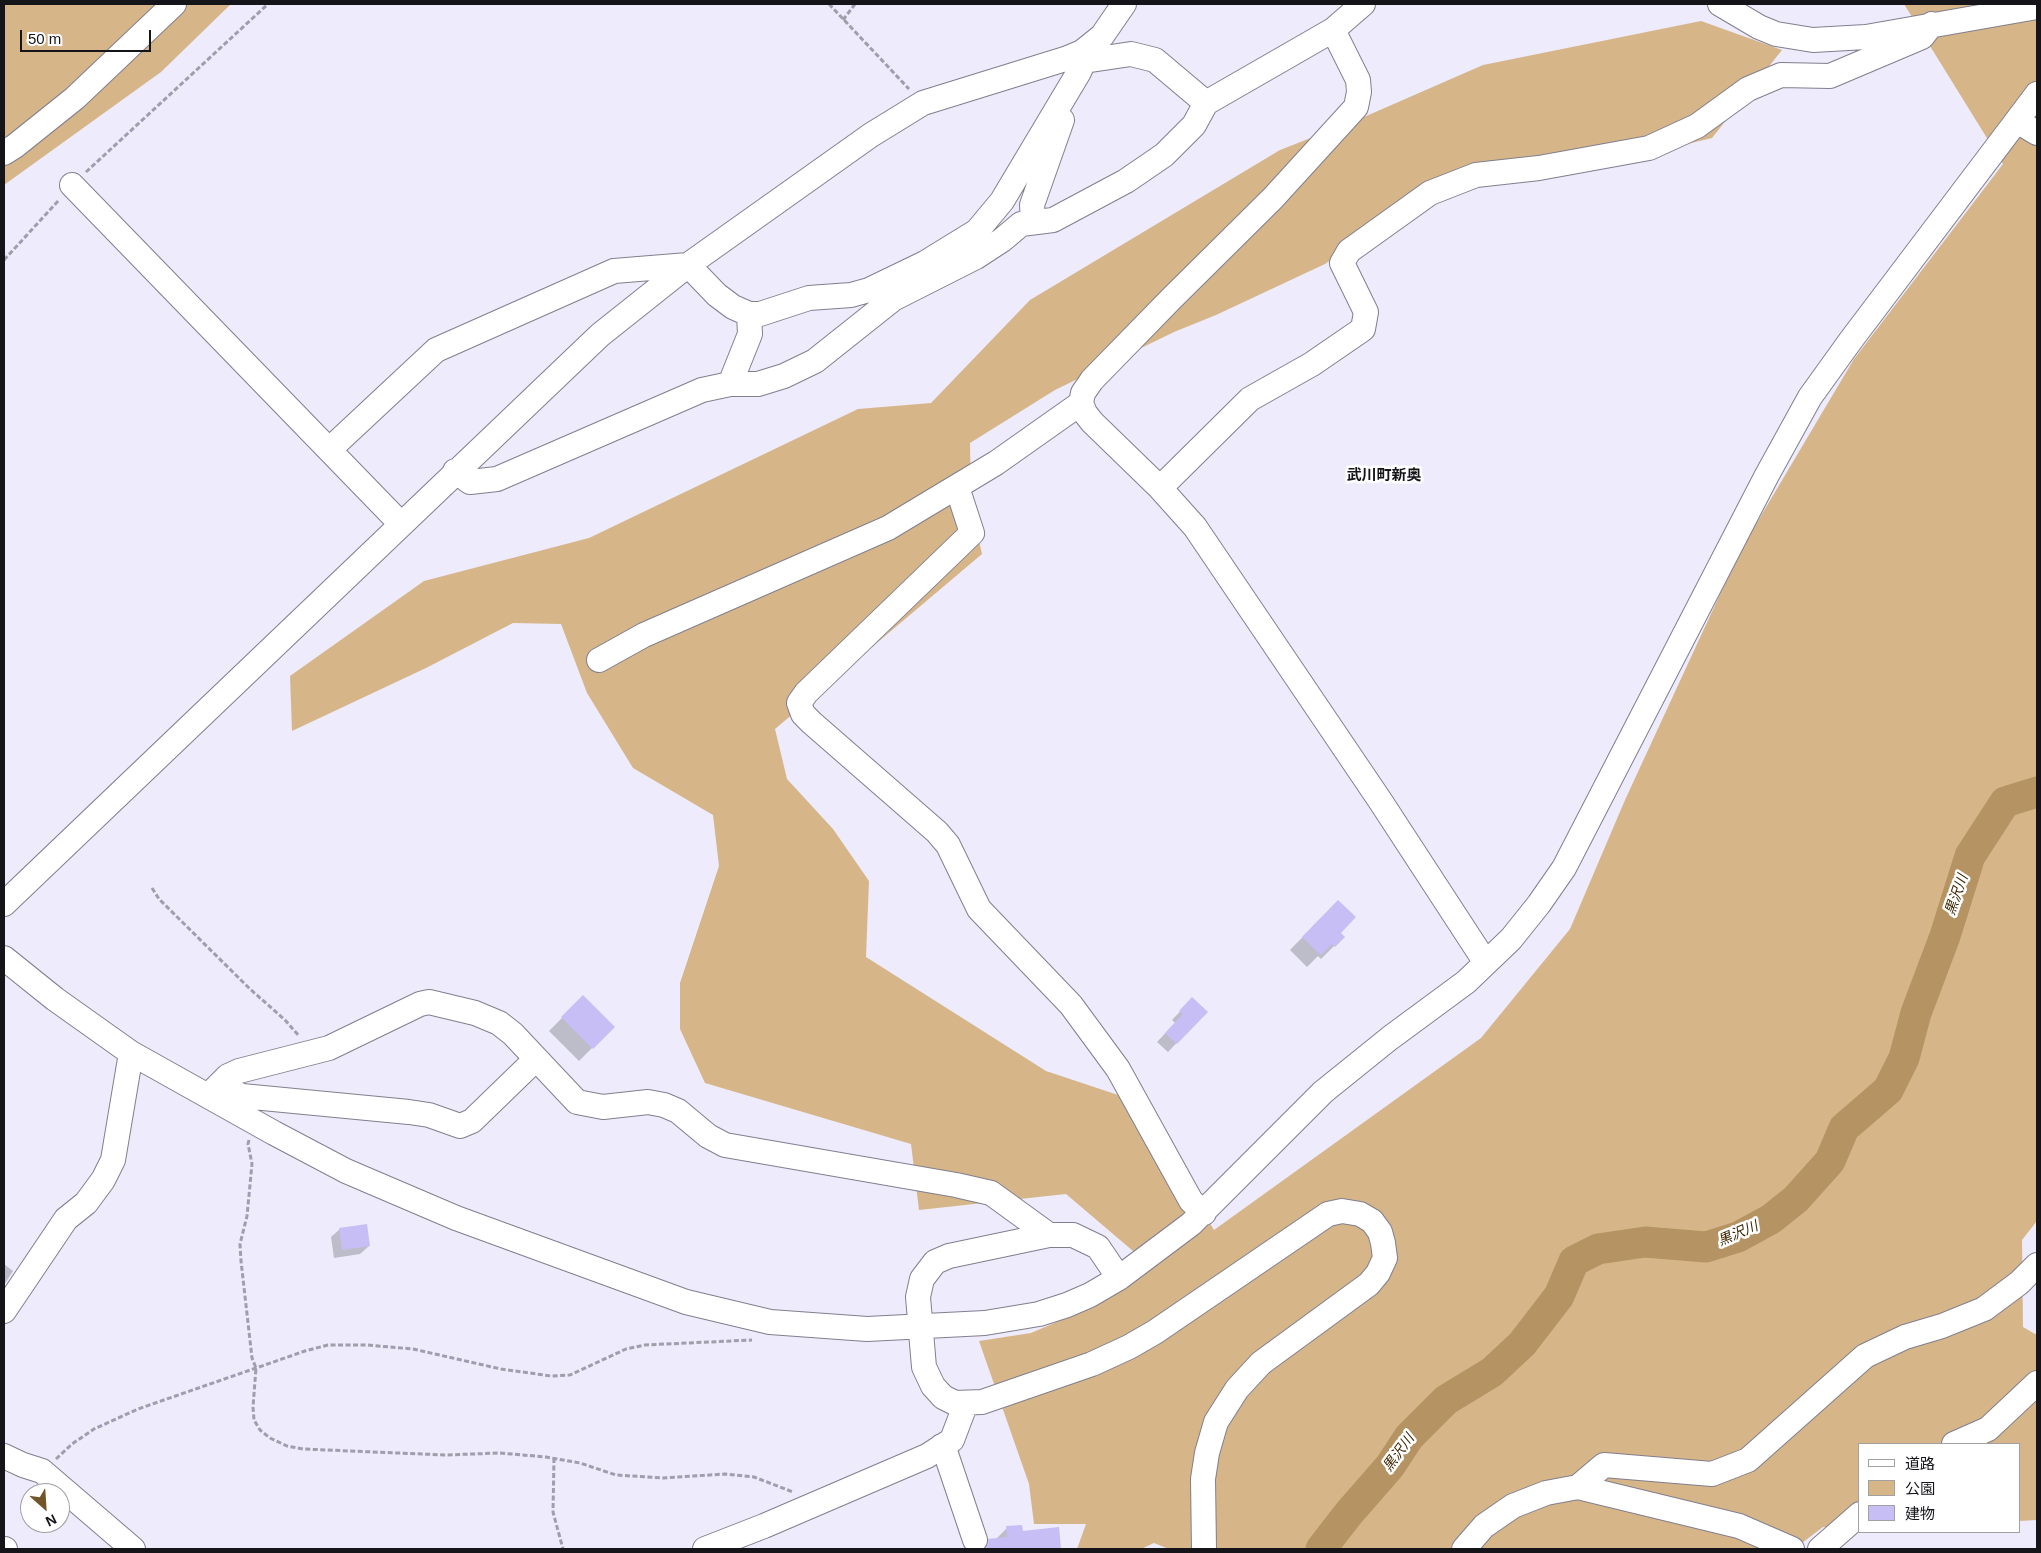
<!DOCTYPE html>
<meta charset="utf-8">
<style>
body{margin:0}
#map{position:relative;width:2041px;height:1553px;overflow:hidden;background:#edebfc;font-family:Helvetica,"Noto Sans JP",sans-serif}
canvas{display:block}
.frame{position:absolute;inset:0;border:5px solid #141419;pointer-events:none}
.legend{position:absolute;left:1858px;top:1443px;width:162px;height:90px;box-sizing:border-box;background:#fff;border:1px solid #a1a1a3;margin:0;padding:6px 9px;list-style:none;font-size:15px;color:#141419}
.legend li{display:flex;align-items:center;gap:10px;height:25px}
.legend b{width:25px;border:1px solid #a1a1a3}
.north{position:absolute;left:20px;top:1483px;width:50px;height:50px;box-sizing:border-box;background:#fff;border:1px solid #a1a1a3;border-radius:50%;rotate:154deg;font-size:14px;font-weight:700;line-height:20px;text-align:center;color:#141419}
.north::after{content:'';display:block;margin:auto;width:18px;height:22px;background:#715428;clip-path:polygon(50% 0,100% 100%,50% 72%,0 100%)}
.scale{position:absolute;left:20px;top:30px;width:131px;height:22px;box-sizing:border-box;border:2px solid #141419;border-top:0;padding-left:6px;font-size:15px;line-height:18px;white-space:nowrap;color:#141419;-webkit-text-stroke:4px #fff;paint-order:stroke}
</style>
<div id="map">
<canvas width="2041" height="1553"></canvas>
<div class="frame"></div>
<ul class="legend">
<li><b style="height:6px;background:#fff"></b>道路</li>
<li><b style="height:14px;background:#d6b689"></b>公園</li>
<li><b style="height:14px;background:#c6bef5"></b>建物</li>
</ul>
<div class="north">N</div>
<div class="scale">50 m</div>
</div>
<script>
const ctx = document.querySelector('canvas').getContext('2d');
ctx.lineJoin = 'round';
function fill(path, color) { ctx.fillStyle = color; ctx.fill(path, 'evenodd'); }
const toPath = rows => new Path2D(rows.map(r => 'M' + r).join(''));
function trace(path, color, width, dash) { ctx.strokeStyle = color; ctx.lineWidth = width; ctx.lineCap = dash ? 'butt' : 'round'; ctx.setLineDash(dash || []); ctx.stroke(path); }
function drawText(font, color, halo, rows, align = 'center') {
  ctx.font = font + ' Helvetica,"Noto Sans JP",sans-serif'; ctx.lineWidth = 5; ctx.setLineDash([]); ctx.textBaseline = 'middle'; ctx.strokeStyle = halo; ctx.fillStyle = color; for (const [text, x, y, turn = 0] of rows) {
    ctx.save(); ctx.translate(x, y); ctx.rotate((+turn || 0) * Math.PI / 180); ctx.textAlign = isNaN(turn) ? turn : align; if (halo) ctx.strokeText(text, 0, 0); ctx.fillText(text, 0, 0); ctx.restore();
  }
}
const green = toPath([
 [4,4,231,4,161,72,4,185],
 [1904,4,2037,4,2037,1221,2022,1240,2023,1327,2037,1335,2037,1520,2020,1521,2020,1444,1860,1444,1860,1530,1823,1527,1794,1549,1169,1549,1154,1543,1141,1549,1077,1549,1086,1524,1034,1524,1029,1484,979,1341,1031,1333,1087,1309,1141,1273,1133,1251,1066,1194,919,1210,911,1144,705,1083,680,1029,680,983,719,866,713,815,633,768,587,693,561,624,513,623,426,668,292,731,290,676,424,581,589,538,858,409,931,403,1030,300,1280,150,1364,117,1483,65,1701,21,1782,50,1712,138,1537,180,1460,172,1325,264,1216,315,1174,332,1055,390,970,443,971,505,982,554,775,729,787,779,833,829,869,881,866,957,1046,1071,1136,1101,1214,1230,1481,1038,1570,929,1625,800,1740,551,1854,359,2003,164]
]);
const shadow = toPath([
 [1338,901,1339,933,1343,937,1321,959,1318,956,1307,967,1290,950],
 [583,997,613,1027,579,1061,549,1031],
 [1192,999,1206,1012,1168,1052,1157,1042,1175,1023,1172,1020],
 [340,1229,369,1246,360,1254,334,1258,331,1237],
 [4,1264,13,1271,4,1285],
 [1007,1528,1022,1532,1058,1529,1060,1549,991,1549,994,1546,994,1541]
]);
const river = toPath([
 [1321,1549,1349,1513,1390,1466,1409,1437,1446,1400,1492,1372,1522,1344,1559,1296,1574,1261,1598,1249,1645,1242,1706,1247,1738,1237,1771,1219,1796,1199,1830,1161,1844,1128,1888,1090,1904,1058,1916,1013,1945,936,1970,856,2005,802,2037,792]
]);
const building = toPath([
 [1338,900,1356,917,1341,933,1345,937,1335,947,1332,944,1321,955,1302,937],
 [583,995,615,1027,593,1049,561,1017],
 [1192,997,1208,1012,1177,1044,1165,1033,1183,1014,1179,1011],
 [367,1224,370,1246,342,1250,339,1228],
 [1022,1525,1023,1531,1059,1527,1061,1549,985,1549,988,1539,1007,1537,1006,1526]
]);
const path = toPath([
 [829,4,909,89],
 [843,20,855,4],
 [86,172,268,4],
 [4,260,59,200],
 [152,888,159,899,250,989,285,1020,299,1036],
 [249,1140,248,1144,252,1164,247,1216,240,1244,241,1261,252,1358,256,1368,253,1407,254,1420,260,1430,270,1438,287,1446,303,1449,445,1455,500,1453,546,1457,580,1463,616,1475,663,1478,725,1474,754,1477,793,1492],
 [554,1458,553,1512,563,1549],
 [56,1459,72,1444,94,1429,138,1409,305,1351,328,1345,367,1345,413,1349,501,1369,551,1376,570,1375,626,1349,645,1345,752,1340]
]);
const minor = toPath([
 [1720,4,1759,27,1776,34,1813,40,1866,37,2037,7],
 [1333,30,1358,80,1359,92,1356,107,1273,198,1171,299,1092,380,1083,393,1081,403,1085,413,1092,422,1160,488,1195,527,1381,802,1486,963],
 [1084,61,1131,54,1155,60,1206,103],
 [2017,121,2037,133],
 [4,153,15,146,75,98,174,4],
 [72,185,401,524],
 [1033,222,1032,205,1062,120],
 [730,384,750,334,749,314],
 [330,449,436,350,614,271,688,265,717,295,733,307,749,314,760,314,809,298,851,295,869,290,925,263,977,231,1002,201,1079,72,1084,61,1082,52],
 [455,471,470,482,497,479,702,390,730,384,758,384,784,376,815,361,893,299,976,257,1002,240,1021,224,1053,220,1126,181,1164,155,1194,125,1206,103,1333,30,1363,4],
 [957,487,972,533,806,693,799,703,803,714,812,723,937,832,948,845,979,909,1071,1005,1118,1069,1191,1201,1204,1213],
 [1160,488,1250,399,1312,364,1363,329,1366,312,1342,263,1349,251,1430,193,1476,175,1539,168,1649,148,1697,126,1748,89,1781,75,1830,76,1922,37,1932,24],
 [599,660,644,635,888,528,996,463,1081,403],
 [4,904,600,335,688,265,871,135,923,103,1065,59,1082,52,1102,36,1124,4],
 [4,958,55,999,131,1053,274,1133,346,1171,456,1218,686,1302,770,1322,867,1329,985,1323,1039,1314,1067,1305,1090,1295,1119,1278,1191,1224,1323,1092,1390,1038,1466,982,1511,939,1539,904,1564,868,1767,475,1810,397,1851,340,2037,94],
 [219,1085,242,1096,409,1112,429,1115,460,1126,472,1121,536,1059],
 [208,1096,228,1076,239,1071,329,1048,420,1004,429,1002,475,1013,499,1023,513,1034,577,1102,603,1107,648,1102,664,1105,678,1111,708,1136,725,1145,956,1185,991,1193,1049,1235],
 [1119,1278,1098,1247,1073,1235,1049,1235,949,1256,935,1262,922,1279,918,1297,924,1367,933,1386,943,1397,955,1403,982,1402,1092,1364,1129,1347,1155,1332,1328,1214,1342,1211,1360,1214,1372,1221,1380,1232,1383,1243,1385,1258,1378,1273,1369,1284,1261,1363,1237,1389,1216,1422,1207,1453,1203,1479,1204,1549],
 [4,1311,66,1219,86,1203,103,1180,113,1160,131,1053],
 [1954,1444,1988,1429,2037,1383],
 [942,1446,946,1454,975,1540],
 [4,1456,23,1465,42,1471,133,1549],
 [1578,1487,1739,1526,1792,1549],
 [4,1549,5,1549],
 [705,1549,764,1526,927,1456,952,1440,966,1403],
 [1464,1549,1484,1526,1513,1506,1546,1493,1578,1487,1604,1465,1712,1474,1748,1460,1865,1356,1905,1337,1942,1326,1984,1309,2019,1283,2037,1265],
 [1820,1549,1860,1514]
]);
const waterNames = [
 ["黒沢川",1957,895,-71],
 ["黒沢川",1738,1234,-23],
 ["黒沢川",1399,1453,-54]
];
const quarterNames = [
 ["武川町新奥",1384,476]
];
fill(green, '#d6b689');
fill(shadow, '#0003');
trace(river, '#b59363', 31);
fill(building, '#c6bef5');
trace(minor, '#817f8e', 26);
trace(path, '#9f9eab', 3, [5, 2.5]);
trace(minor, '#fff', 24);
drawText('italic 14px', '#3d2600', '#fff', waterNames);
drawText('bold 15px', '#141419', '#fff', quarterNames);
</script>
